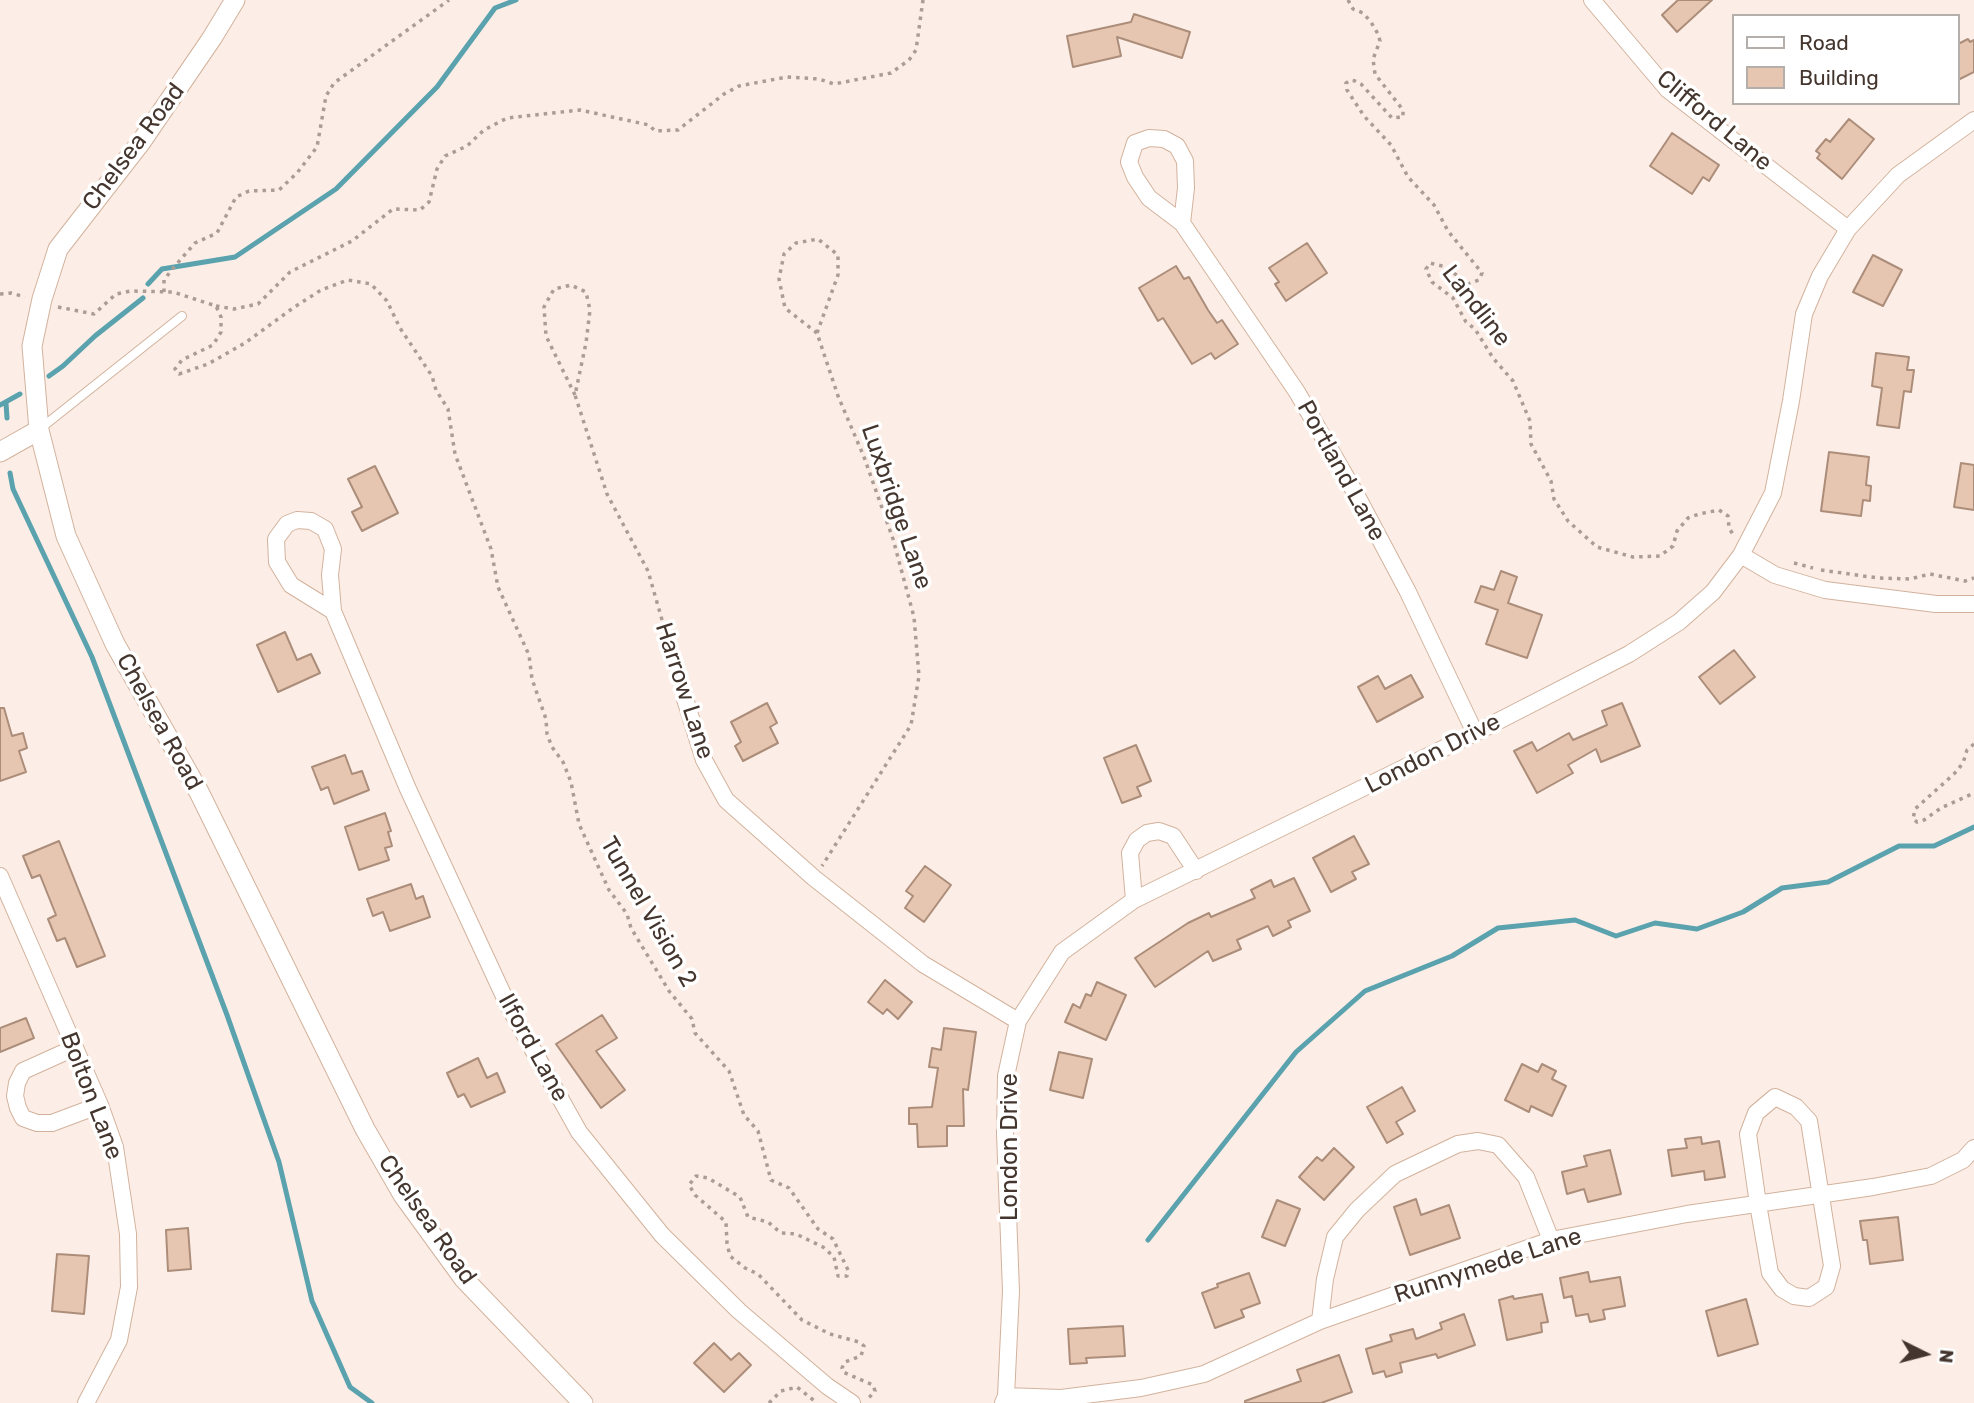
<!DOCTYPE html>
<style>
body{margin:0}
#map{position:relative;width:1974px;height:1403px;overflow:hidden;background:#fceee6;font-family:Rubik,sans-serif}
canvas{display:block}
.legend{position:absolute;left:1732px;top:14px;width:228px;height:91px;box-sizing:border-box;background:#fefffe;border:2px solid #b4afab;margin:0;padding:9px 12px;list-style:none;font-size:21px;color:#44362e}
.legend li{display:flex;align-items:center;gap:14px;height:35px}
.legend b{width:35px;border:2px solid #b4afab}
.north{position:absolute;left:1890px;top:1319px;width:70px;height:70px;-webkit-text-stroke:5px #fefffe;paint-order:stroke;rotate:96deg;font-size:19px;font-weight:700;line-height:28px;text-align:center;color:#44362e}
.north::after{content:'';display:block;margin:auto;width:24px;height:32px;background:#44362e;clip-path:polygon(50% 0,100% 100%,50% 72%,0 100%)}
</style>
<div id="map">
<canvas width="1974" height="1403"></canvas>
<ul class="legend">
<li><b style="height:9px;background:#fff"></b>Road</li>
<li><b style="height:19px;background:#e6c6b1"></b>Building</li>
</ul>
<div class="north">N</div>
</div>
<script>
const ctx = document.querySelector('canvas').getContext('2d');
ctx.lineJoin = 'round';
const toPath = rows => new Path2D(rows.map(r => 'M' + r).join(''));
function trace(path, color, width, dash) { ctx.strokeStyle = color; ctx.lineWidth = width; ctx.lineCap = dash ? 'butt' : 'round'; ctx.setLineDash(dash || []); ctx.stroke(path); }
function fill(path, color) { ctx.fillStyle = color; ctx.fill(path, 'evenodd'); }
function drawText(font, color, halo, rows, align = 'center') {
  ctx.font = font + ' Rubik,sans-serif'; ctx.lineWidth = 7; ctx.setLineDash([]); ctx.textBaseline = 'middle'; ctx.strokeStyle = halo; ctx.fillStyle = color; for (const [text, x, y, turn = 0] of rows) {
    ctx.save(); ctx.translate(x, y); ctx.rotate((+turn || 0) * Math.PI / 180); ctx.textAlign = isNaN(turn) ? turn : align; if (halo) ctx.strokeText(text, 0, 0); ctx.fillText(text, 0, 0); ctx.restore();
  }
}
const stream = toPath([
 [148,284,162,269,235,257,336,189,437,87,495,8,516,0],
 [49,376,63,366,95,336,143,298],
 [6,403,7,418],
 [0,405,20,394],
 [10,473,13,489,92,657,227,1015,279,1162,312,1301,350,1387,372,1403],
 [1148,1240,1296,1052,1365,991,1452,956,1498,928,1575,920,1616,936,1655,923,1697,929,1743,912,1782,888,1828,882,1899,846,1934,846,1974,827]
]);
const building = toPath([
 [1678,0,1712,0,1677,32,1662,15,1678,0],
 [1134,14,1190,32,1182,58,1117,37,1121,56,1073,67,1067,36,1131,22,1134,14],
 [1968,39,1970,42,1974,40,1974,72,1958,80,1958,44,1968,39],
 [1849,119,1874,139,1842,179,1817,158,1820,154,1816,151,1826,139,1830,142,1849,119],
 [1672,133,1719,165,1709,181,1703,177,1692,194,1650,166,1672,133],
 [1307,243,1327,273,1286,301,1275,284,1279,282,1269,268,1307,243],
 [1873,255,1902,270,1883,306,1853,292,1873,255],
 [1176,266,1184,279,1189,277,1208,310,1217,323,1222,320,1238,344,1215,359,1211,353,1192,364,1163,318,1158,321,1139,288,1176,266],
 [1876,353,1909,357,1907,370,1914,370,1911,392,1904,391,1899,428,1877,425,1882,388,1872,386,1876,353],
 [1829,452,1869,457,1866,485,1871,486,1870,501,1863,500,1861,516,1821,511,1829,452],
 [1961,463,1974,465,1974,510,1954,507,1961,463],
 [375,466,398,513,362,531,352,512,362,507,348,479,375,466],
 [1501,571,1517,577,1508,603,1542,615,1527,658,1486,644,1498,610,1475,602,1481,586,1494,590,1501,571],
 [285,632,297,660,311,654,320,673,278,692,257,645,285,632],
 [1734,650,1755,677,1720,704,1699,677,1734,650],
 [1411,675,1423,697,1377,722,1358,687,1378,676,1385,689,1411,675],
 [767,703,777,723,770,727,778,743,743,761,735,746,741,742,731,722,767,703],
 [1622,703,1640,746,1601,762,1596,749,1568,765,1573,773,1537,793,1514,751,1532,742,1537,751,1569,733,1573,740,1607,725,1602,711,1622,703],
 [0,708,4,708,12,736,23,733,27,748,19,751,26,772,0,781,0,708],
 [1136,745,1151,781,1137,787,1141,796,1122,803,1104,758,1136,745],
 [345,755,352,774,362,771,369,790,334,804,328,787,321,790,312,767,345,755],
 [385,813,391,831,388,832,392,846,385,848,389,860,359,870,345,827,385,813],
 [1354,836,1369,864,1352,872,1356,879,1331,892,1313,858,1354,836],
 [59,841,105,956,77,967,65,938,57,941,48,919,56,915,40,875,32,878,23,856,59,841],
 [925,866,951,885,924,922,905,908,913,896,906,891,925,866],
 [1294,878,1310,911,1288,921,1291,927,1273,936,1268,926,1237,940,1241,949,1213,961,1208,951,1155,987,1135,958,1188,923,1209,913,1211,917,1255,898,1251,890,1271,880,1274,887,1294,878],
 [411,884,416,899,423,896,430,917,390,931,383,912,373,916,367,899,411,884],
 [885,980,912,1002,898,1019,887,1009,883,1014,868,1002,885,980],
 [1097,982,1126,995,1106,1040,1065,1022,1073,1004,1080,1008,1086,994,1091,996,1097,982],
 [602,1015,617,1038,596,1051,625,1090,601,1108,556,1044,602,1015],
 [26,1018,34,1038,0,1052,0,1028,26,1018],
 [944,1028,976,1032,968,1090,963,1089,964,1126,947,1126,947,1146,918,1147,917,1124,909,1124,909,1108,932,1107,938,1068,929,1067,932,1048,941,1050,944,1028],
 [1059,1052,1092,1059,1083,1098,1050,1090,1059,1052],
 [478,1058,487,1078,497,1073,505,1092,471,1107,464,1094,458,1097,447,1073,478,1058],
 [1522,1064,1538,1072,1542,1064,1556,1071,1552,1079,1566,1086,1552,1116,1531,1106,1529,1112,1505,1100,1522,1064],
 [1402,1087,1415,1111,1396,1122,1403,1134,1387,1143,1367,1107,1402,1087],
 [1701,1137,1702,1144,1719,1141,1725,1177,1705,1180,1704,1171,1672,1176,1668,1150,1687,1148,1685,1139,1701,1137],
 [1334,1148,1354,1167,1324,1200,1299,1177,1317,1157,1322,1161,1334,1148],
 [1610,1150,1621,1194,1588,1202,1584,1189,1567,1194,1562,1172,1587,1166,1584,1156,1610,1150],
 [1416,1199,1421,1215,1449,1205,1460,1238,1410,1255,1394,1207,1416,1199],
 [1277,1200,1300,1209,1285,1246,1262,1237,1277,1200],
 [1898,1217,1903,1260,1870,1264,1867,1240,1863,1240,1860,1221,1898,1217],
 [188,1228,191,1269,168,1271,166,1230,188,1228],
 [57,1254,89,1256,84,1314,52,1311,57,1254],
 [1588,1272,1590,1282,1620,1277,1625,1306,1603,1310,1605,1319,1590,1322,1588,1314,1576,1316,1572,1296,1564,1298,1560,1278,1588,1272],
 [1249,1273,1260,1303,1241,1310,1244,1317,1215,1328,1202,1293,1218,1287,1217,1284,1249,1273],
 [1542,1294,1548,1322,1541,1323,1542,1332,1507,1340,1499,1300,1513,1296,1514,1299,1542,1294],
 [1746,1299,1758,1344,1718,1356,1706,1311,1746,1299],
 [1464,1314,1475,1345,1438,1358,1436,1354,1400,1363,1402,1372,1386,1377,1384,1371,1373,1374,1366,1349,1392,1341,1390,1335,1413,1329,1416,1339,1442,1329,1440,1323,1464,1314],
 [1123,1326,1125,1356,1086,1358,1087,1363,1070,1364,1068,1329,1123,1326],
 [714,1343,731,1360,739,1353,751,1365,724,1392,694,1363,714,1343],
 [1339,1355,1352,1392,1321,1403,1245,1403,1245,1401,1301,1381,1297,1370,1339,1355]
]);
const path = toPath([
 [1348,0,1353,9,1363,13,1371,22,1378,34,1380,41,1373,59,1375,74,1403,110,1403,117,1392,118,1361,84,1355,81,1351,80,1346,83,1347,90,1364,116,1391,145,1408,177,1434,205,1448,231,1482,273,1479,280,1468,284,1446,267,1430,263,1426,269,1432,282,1453,298,1466,322,1475,329,1493,358,1513,381,1530,421,1531,444,1551,481,1554,499,1568,521,1597,547,1633,557,1660,556,1673,546,1677,531,1688,518,1699,514,1719,510,1728,516,1729,528,1734,536],
 [164,292,164,280,174,267,195,243,217,233,236,197,249,191,279,190,297,173,317,147,326,96,334,83,449,0],
 [0,294,11,293,25,297],
 [216,306,234,309,258,304,290,272,352,241,393,209,420,210,429,202,437,169,445,156,467,146,484,130,507,118,580,110,649,125,655,131,678,130,724,94,739,86,787,77,819,79,834,84,891,73,909,60,916,50,923,0],
 [58,307,94,314,116,294,131,291,173,292,216,306,221,317,221,332,213,345,182,360,175,369,179,374,208,364,245,343,293,308,321,290,348,280,371,284,387,301,400,328,432,376,436,390,448,409,455,454,491,549,498,587,529,655,532,679,546,719,547,734,552,747,563,762,571,782,579,824,598,866,609,890,627,914,631,928,669,991,692,1019,695,1033,729,1071,744,1115,758,1131,771,1180,789,1188,818,1229,833,1239,848,1270,847,1276,838,1276,834,1257,823,1247,796,1234,781,1233,768,1222,748,1217,740,1197,708,1178,696,1176,689,1185,695,1195,726,1222,727,1243,730,1256,745,1268,758,1274,802,1320,830,1334,859,1342,864,1346,861,1356,845,1362,842,1368,843,1372,873,1385,875,1391,866,1401],
 [817,333,785,308,779,279,784,254,796,243,818,239,838,255,838,275,817,333,838,396,864,457,893,539,914,617,919,676,911,725,822,866],
 [575,395,546,336,544,307,554,289,571,285,586,292,590,310,586,343,575,395,607,494,648,571,681,686],
 [1794,563,1813,568],
 [1821,570,1878,578,1910,579,1930,574,1965,581,1974,578],
 [1974,744,1967,750,1963,763,1954,774,1915,809,1913,819,1917,822,1924,820,1941,808,1974,793],
 [769,1403,781,1391,797,1387,817,1403]
]);
const service = toPath([
 [41,428,182,316]
]);
const minor = toPath([
 [1592,0,1668,90,1848,229],
 [1182,223,1149,198,1135,177,1129,162,1135,143,1149,138,1164,139,1177,146,1185,161,1186,188,1182,223,1297,392,1357,496,1408,592,1475,733],
 [1741,555,1775,575,1825,590,1936,604,1974,604],
 [333,611,291,585,277,562,276,539,287,524,297,520,311,521,325,529,333,549,330,575,333,611,408,789,508,1005,579,1132,662,1235,739,1311,827,1386,852,1403],
 [685,699,704,760,726,800,814,878,923,964,1018,1021],
 [0,876,100,1105,115,1147,128,1234,129,1287,119,1340,86,1403],
 [1134,900,1130,853,1137,840,1147,833,1159,831,1173,836,1196,871],
 [74,1048,23,1071,17,1083,15,1096,18,1108,23,1118,37,1123,52,1123,100,1105],
 [1775,1097,1796,1107,1809,1121,1832,1266,1826,1287,1809,1298,1794,1296,1782,1289,1770,1273,1758,1204,1748,1134,1756,1113,1775,1097],
 [1320,1321,1325,1279,1335,1237,1357,1210,1395,1174,1458,1144,1478,1141,1498,1145,1526,1177,1551,1240],
 [1006,1396,1061,1398,1141,1388,1204,1374,1320,1321,1551,1240,1687,1214,1873,1187,1931,1176,1963,1160,1974,1148],
 [1003,1403,1006,1396,1011,1291,1005,1134,1006,1076,1018,1021,1062,952,1134,900,1475,733,1629,654,1679,622,1713,592,1741,555,1773,493,1791,401,1804,314,1820,276,1848,229,1898,175,1974,120]
]);
const tertiary = toPath([
 [235,0,212,38,141,142,58,249,42,299,32,346,39,430,66,536,115,644,199,792,365,1129,403,1195,464,1279,583,1403],
 [0,452,39,430]
]);
const streetNames = [
 ["Clifford Lane",1714,121,40],
 ["Chelsea Road",134,147,-53],
 ["Landline",1476,306,52],
 ["Portland Lane",1341,471,61],
 ["Luxbridge Lane",896,507,71],
 ["Harrow Lane",684,691,72],
 ["Chelsea Road",159,722,61],
 ["London Drive",1433,754,-27],
 ["Tunnel Vision 2",648,912,60],
 ["Ilford Lane",533,1048,61],
 ["Bolton Lane",91,1096,69],
 ["London Drive",1010,1147,-90],
 ["Chelsea Road",427,1220,55],
 ["Runnymede Lane",1488,1266,-18]
];
trace(stream, '#5aa2ae', 5);
fill(building, '#e6c6b1');
trace(building, '#ac8d7a', 2);
trace(service, '#d2b29d', 10);
trace(minor, '#d2b29d', 18);
trace(tertiary, '#d2b29d', 21);
trace(path, '#ab9d95', 3.5, [3.5, 5]);
trace(service, '#fff', 8);
trace(minor, '#fff', 16);
trace(tertiary, '#fff', 19);
drawText('24px', '#44362e', '#fefffe', streetNames);
</script>
